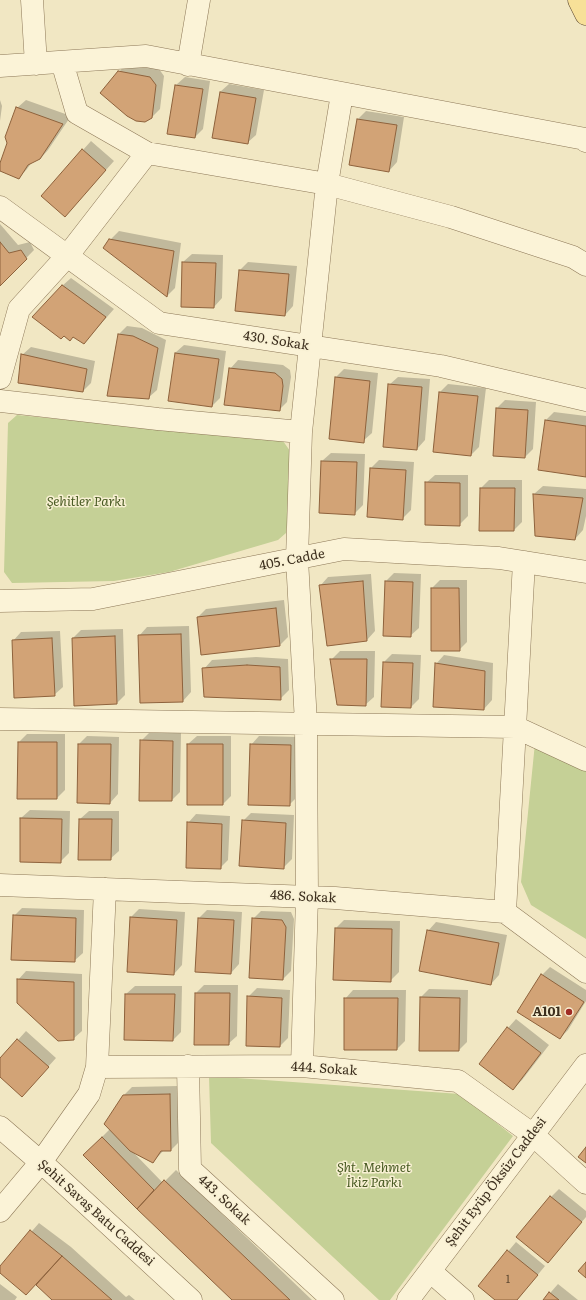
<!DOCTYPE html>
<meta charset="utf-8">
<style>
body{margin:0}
canvas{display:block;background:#f1e7c3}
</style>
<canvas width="586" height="1300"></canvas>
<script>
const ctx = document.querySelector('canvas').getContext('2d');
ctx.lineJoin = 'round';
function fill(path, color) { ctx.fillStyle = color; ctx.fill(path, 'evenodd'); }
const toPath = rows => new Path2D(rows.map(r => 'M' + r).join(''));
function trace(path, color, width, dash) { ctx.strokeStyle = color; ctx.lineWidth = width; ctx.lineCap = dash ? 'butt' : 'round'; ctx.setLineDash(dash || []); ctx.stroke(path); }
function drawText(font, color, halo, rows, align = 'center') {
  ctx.font = font + ' Literata,serif'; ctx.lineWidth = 3; ctx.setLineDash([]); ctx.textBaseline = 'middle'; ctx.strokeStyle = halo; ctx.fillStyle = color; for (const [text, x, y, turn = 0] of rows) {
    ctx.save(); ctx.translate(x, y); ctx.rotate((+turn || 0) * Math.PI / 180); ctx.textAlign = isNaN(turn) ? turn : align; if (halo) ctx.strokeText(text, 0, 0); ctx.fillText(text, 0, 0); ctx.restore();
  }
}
const green = toPath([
 [17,415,283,441,295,458,286,533,278,540,169,572,114,581,12,583,4,572,8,423],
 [535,743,586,767,586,939,531,905,521,882],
 [209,1076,460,1094,513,1136,390,1300,379,1300,211,1143]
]);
const shadow = toPath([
 [127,63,159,69,164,76,160,109,151,118,119,72],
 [185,77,210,81,203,129,195,137,176,85],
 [229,84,264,90,256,135,247,143,213,137,220,92],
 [0,100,2,106,0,121],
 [26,100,71,116,48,150,40,159,32,162,27,169,19,178,0,170,0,166,8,143,17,108],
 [366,111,404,117,397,162,389,171,358,119],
 [91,141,114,161,73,207,42,196],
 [0,224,18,245,30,242,34,250,0,285],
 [119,231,181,243,175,288,167,296,110,240],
 [192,254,223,255,222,298,214,307,183,262],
 [248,262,297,266,293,306,285,315,240,270],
 [71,278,114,309,84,343,73,336,64,335,62,286],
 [127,326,142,328,166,340,157,390,148,398,119,334],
 [184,345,226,351,220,398,212,406,175,353],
 [31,347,95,361,91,383,83,391,22,355],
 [238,360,283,365,290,370,291,377,287,402,279,410,230,369],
 [344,369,378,373,372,433,363,441,336,377],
 [398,377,430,379,425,440,417,449,389,385],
 [448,384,486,388,479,447,471,455,440,392],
 [505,400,536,402,533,449,525,457,497,408],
 [554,412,586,416,586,476,546,420],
 [331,453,365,454,363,505,354,514,320,512,322,461],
 [379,460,414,462,411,510,403,518,371,468],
 [435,475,468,475,468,516,459,525,426,483],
 [489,480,522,480,522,522,514,530,481,488],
 [543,486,586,489,586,516,583,530,575,539,534,494],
 [394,573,421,574,419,628,410,636,386,581],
 [371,574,375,631,367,640,320,586,328,577],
 [440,580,467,580,467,642,459,650,432,588],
 [284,600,288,637,280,645,198,617,206,609],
 [189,626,191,692,183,701,139,636,147,627],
 [123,629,125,695,117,703,73,638,81,630],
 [60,631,63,687,54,695,13,641,21,632],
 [340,651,375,651,374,697,365,705,331,660],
 [392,654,421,655,419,699,411,707,384,662],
 [444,655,493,663,492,700,484,709,436,664],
 [256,657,288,659,289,690,280,699,204,669,212,660],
 [149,733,181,733,180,792,172,800,141,741],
 [27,734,65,734,65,790,57,798,19,742],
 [87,736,119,737,118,794,110,803,79,744],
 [197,736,231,736,231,796,223,804,188,744],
 [259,736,299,737,298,796,289,805,251,745],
 [30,810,70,811,69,853,60,862,21,818],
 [89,811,119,811,119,851,110,859,80,819],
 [251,813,294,815,292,859,283,868,243,821],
 [196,814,230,816,228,860,220,868,188,823],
 [22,908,84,910,83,953,74,961,14,916],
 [139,909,185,912,182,965,174,974,130,918],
 [207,910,242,912,239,964,231,973,199,918],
 [261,911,291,912,294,919,291,971,283,979,253,919],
 [344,920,400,921,399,972,390,981,336,928],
 [436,922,507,935,499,975,491,984,428,931],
 [550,967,586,990,586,1001,568,1030,560,1038,542,975],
 [26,971,82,974,82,1031,73,1039,18,980],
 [204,985,238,985,237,1036,228,1044,196,993],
 [135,986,182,986,181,1032,173,1040,125,1039,126,994],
 [257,988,290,990,288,1038,280,1046,248,997],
 [429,989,468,990,467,1042,459,1050,421,997],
 [353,990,406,990,405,1041,397,1049,345,999],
 [516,1019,549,1045,522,1080,513,1089,481,1063,508,1028],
 [26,1031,56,1058,30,1087,0,1076,0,1060],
 [178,1086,179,1142,171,1150,164,1150,153,1162,133,1152,163,1183,176,1170,312,1300,234,1300,137,1208,84,1155,110,1129,123,1096,132,1087],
 [559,1189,586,1211,586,1217,548,1262,551,1197],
 [39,1223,71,1247,126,1297,129,1295,135,1300,53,1300,36,1284,0,1272,0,1268],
 [516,1242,545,1266,517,1300,496,1300,479,1286],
 [0,1284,17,1297,15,1300,0,1300],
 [558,1284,578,1300,544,1300]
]);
const building = toPath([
 [118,71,150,77,156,85,152,118,145,122,136,121,127,116,100,93,118,71],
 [175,85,203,89,195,138,167,134,175,85],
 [220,92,256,98,248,144,212,138,220,92],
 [16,107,63,124,40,159,28,165,19,179,0,171,0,163,7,143,5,137,16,107],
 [357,119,397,125,389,172,349,165,357,119],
 [82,149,106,170,65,217,41,196,82,149],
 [109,239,174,251,167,297,103,248,109,239],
 [0,242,9,253,21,250,27,259,0,286,0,242],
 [182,262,216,263,214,308,181,307,182,262],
 [239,270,289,274,285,316,235,311,239,270],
 [62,285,106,317,84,344,73,337,70,341,64,336,61,339,32,317,62,285],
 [118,334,133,336,158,348,149,399,107,396,118,334],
 [175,353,219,359,212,407,168,401,175,353],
 [21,354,87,369,83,392,18,383,21,354],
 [229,368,275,373,282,379,283,386,280,411,224,405,229,368],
 [335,377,370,381,364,443,329,439,335,377],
 [388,384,422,387,417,450,383,447,388,384],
 [439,392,478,396,471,456,433,452,439,392],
 [496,408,528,410,525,458,493,456,496,408],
 [545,420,586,426,586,477,538,470,545,420],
 [321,461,357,462,355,515,319,513,321,461],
 [370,468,406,470,403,520,367,517,370,468],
 [425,482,460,483,460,526,425,525,425,482],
 [480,488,515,488,514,531,479,531,480,488],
 [533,494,583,498,575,540,535,536,533,494],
 [363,581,367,641,327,646,319,585,363,581],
 [385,581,413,582,411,637,383,636,385,581],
 [431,588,459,588,460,651,431,651,431,588],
 [276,608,280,646,201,655,197,617,276,608],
 [181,634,183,702,140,703,138,635,181,634],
 [115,636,117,704,74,706,72,638,115,636],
 [52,638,55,696,14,698,12,640,52,638],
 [330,659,367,659,366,706,337,705,330,659],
 [383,662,413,663,411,708,381,707,383,662],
 [435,663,485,671,484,710,433,707,435,663],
 [247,665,280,667,281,700,204,697,202,668,247,665],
 [140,740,173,741,172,801,139,801,140,740],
 [18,742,57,742,57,799,17,799,18,742],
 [78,744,111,744,110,804,77,803,78,744],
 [187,744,223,744,223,805,187,805,187,744],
 [250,744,291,745,290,806,248,805,250,744],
 [20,818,62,819,61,863,20,862,20,818],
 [79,819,112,819,111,860,78,860,79,819],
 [242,820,286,823,284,869,239,866,242,820],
 [187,822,222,824,221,869,186,868,187,822],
 [13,915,76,918,75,962,11,960,13,915],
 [130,917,177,920,174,975,127,972,130,917],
 [198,918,234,920,231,974,195,972,198,918],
 [252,918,282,920,286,927,283,980,249,978,252,918],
 [335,928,392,929,391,982,333,980,335,928],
 [427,930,499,943,491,985,419,971,427,930],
 [541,974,584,1002,560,1039,517,1012,541,974],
 [17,979,74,982,74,1040,58,1041,17,1003,17,979],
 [195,993,230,993,229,1045,194,1045,195,993],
 [125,994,175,994,173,1041,124,1040,125,994],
 [247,996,282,998,280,1047,246,1046,247,996],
 [420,997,460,998,459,1051,419,1051,420,997],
 [344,998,398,998,397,1050,344,1050,344,998],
 [507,1027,541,1053,513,1090,479,1064,507,1027],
 [17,1039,49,1067,22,1097,0,1077,0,1058,17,1039],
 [170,1094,171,1151,161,1151,153,1163,130,1151,104,1124,123,1095,170,1094],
 [102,1137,154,1190,137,1209,83,1155,102,1137],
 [586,1147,586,1163,578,1157,586,1147],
 [164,1180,290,1300,232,1300,137,1209,164,1180],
 [550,1196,582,1222,548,1263,516,1237,550,1196],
 [30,1230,62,1256,26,1295,0,1273,0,1266,30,1230],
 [507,1250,538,1275,517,1300,495,1300,478,1286,507,1250],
 [62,1256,112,1300,52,1300,36,1285,62,1256],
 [586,1262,586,1278,578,1271,586,1262],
 [549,1292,559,1300,543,1300,549,1292]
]);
const minor = toPath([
 [32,0,36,64],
 [62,62,77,113,147,153,327,184,451,217,573,257,586,265],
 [188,65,199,0],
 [0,66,146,56,585,139,586,141],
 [0,207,159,323,441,366,586,400],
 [0,378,19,309,68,255,147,153],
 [0,401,158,419,301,432],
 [0,601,93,599,344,549,499,558,586,572],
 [0,719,515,727,586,760],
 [0,885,335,898,505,912,586,972],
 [505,912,524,562],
 [188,1066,190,1169,333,1300],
 [302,1066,307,897,306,723,297,559,301,432,327,184,342,94],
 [97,1067,302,1066,458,1081,532,1134,586,1183],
 [0,1127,51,1171,191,1300],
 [0,1211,41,1162,89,1094,97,1067,105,889],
 [430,1271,463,1300],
 [408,1300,586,1065]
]);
const major = toPath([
 [579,0,586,14]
]);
const markers = [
 [569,1012,4,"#a02c24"]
];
const numberNames = [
 ["1",508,1280]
];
const streetNames = [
 ["430. Sokak",276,341,9],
 ["405. Cadde",292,560,-11],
 ["486. Sokak",303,897,3],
 ["444. Sokak",324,1069,4],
 ["Şehit Eyüp Öksüz Caddesi",496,1182,-53],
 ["443. Sokak",224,1200,43],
 ["Şehit Savaş Batu Caddesi",96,1213,42]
];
const parkNames = [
 ["Şehitler Parkı",86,502],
 ["Şht. Mehmet",374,1168],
 ["İkiz Parkı",374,1183]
];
const poiNames = [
 ["A101",561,1012]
];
fill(green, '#c5d096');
fill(shadow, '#0003');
fill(building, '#d2a376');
trace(building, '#8e623c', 1);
trace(minor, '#8d7858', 23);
trace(major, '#5a452d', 23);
trace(minor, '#fbf3d7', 22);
trace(major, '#f7e098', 22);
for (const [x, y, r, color] of markers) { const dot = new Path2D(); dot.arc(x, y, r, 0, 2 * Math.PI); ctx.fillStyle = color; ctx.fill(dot); trace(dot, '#f8f0d3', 1.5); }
drawText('11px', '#624b33', null, numberNames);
drawText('13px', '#3c2e1d', '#f8f0d3', streetNames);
drawText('italic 13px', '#485a22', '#f8f0d3', parkNames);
drawText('bold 13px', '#3c2e1d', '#f8f0d3', poiNames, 'right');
</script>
